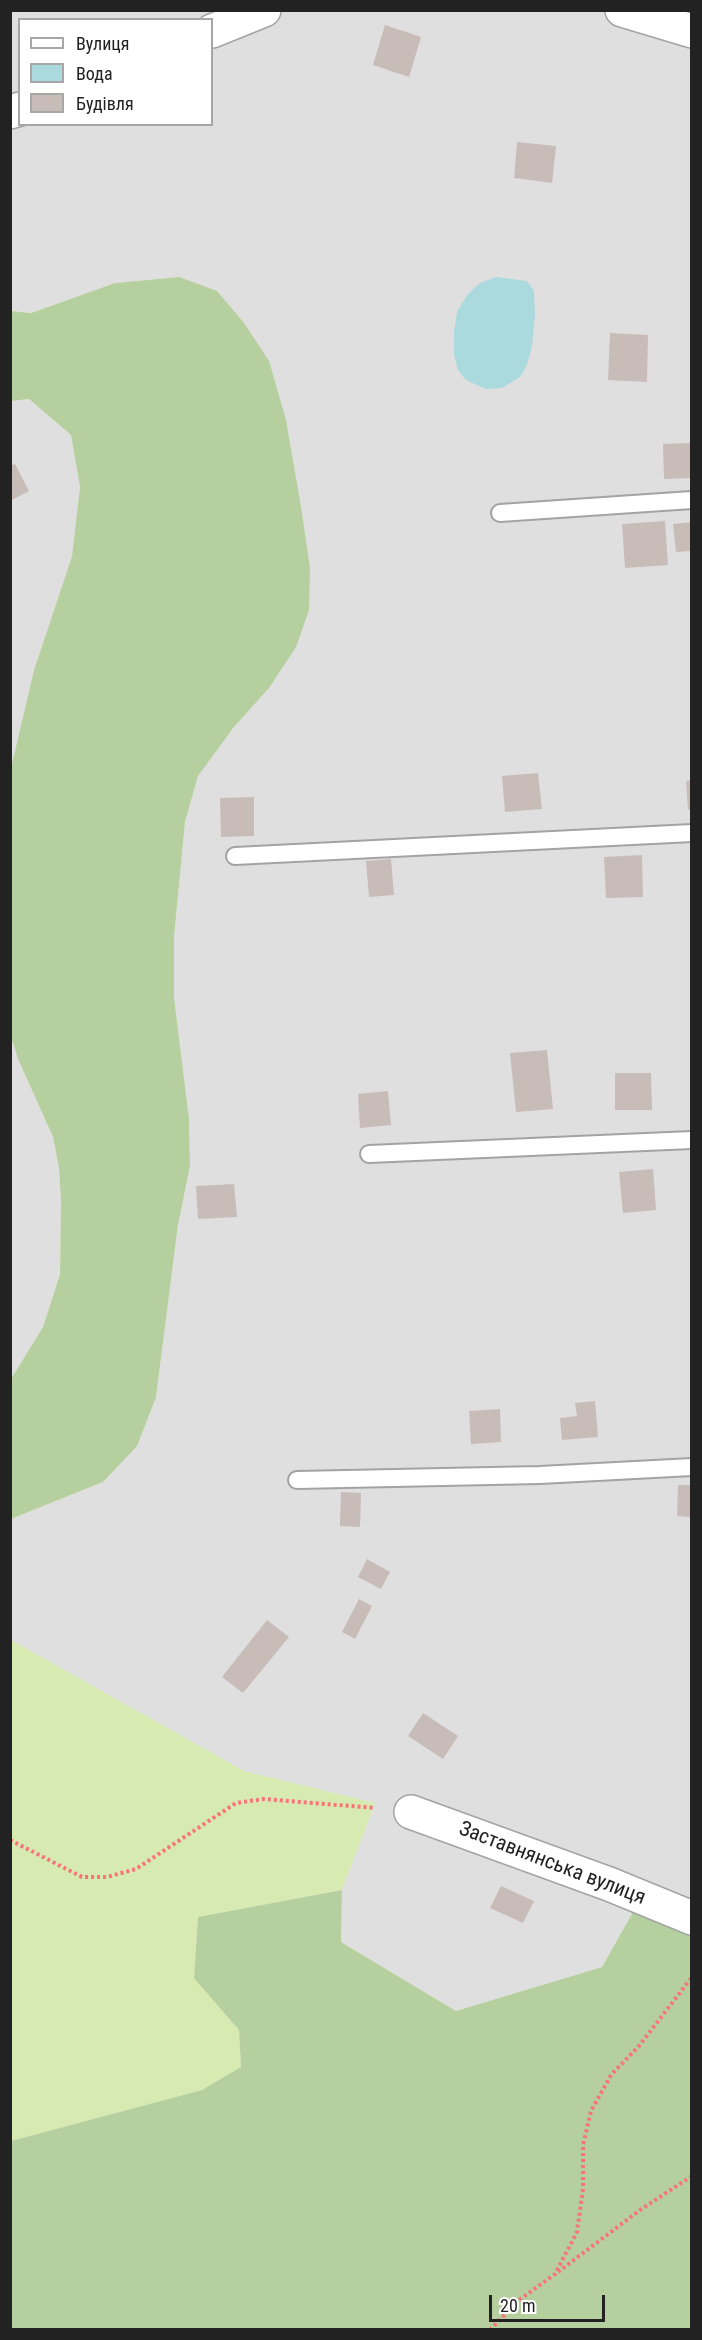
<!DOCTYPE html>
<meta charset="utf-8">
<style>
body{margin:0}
#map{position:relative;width:702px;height:2340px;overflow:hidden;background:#f2ede9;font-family:"Roboto Condensed",sans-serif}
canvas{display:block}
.frame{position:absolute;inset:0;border:12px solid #222;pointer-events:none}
.legend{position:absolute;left:18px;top:18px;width:195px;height:108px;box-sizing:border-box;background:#fff;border:2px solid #a7a7a7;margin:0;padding:8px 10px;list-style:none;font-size:18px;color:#222}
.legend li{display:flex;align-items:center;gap:12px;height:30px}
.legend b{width:30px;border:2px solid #a7a7a7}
.scale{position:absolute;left:489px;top:2295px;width:116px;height:27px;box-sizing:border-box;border:3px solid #222;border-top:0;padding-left:8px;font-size:18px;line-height:21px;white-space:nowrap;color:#222;-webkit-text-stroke:4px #fff;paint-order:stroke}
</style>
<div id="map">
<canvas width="702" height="2340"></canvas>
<div class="frame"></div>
<ul class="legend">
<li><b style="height:8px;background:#fff"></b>Вулиця</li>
<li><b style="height:16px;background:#aadade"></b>Вода</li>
<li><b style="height:16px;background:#c7bcb8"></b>Будівля</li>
</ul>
<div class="scale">20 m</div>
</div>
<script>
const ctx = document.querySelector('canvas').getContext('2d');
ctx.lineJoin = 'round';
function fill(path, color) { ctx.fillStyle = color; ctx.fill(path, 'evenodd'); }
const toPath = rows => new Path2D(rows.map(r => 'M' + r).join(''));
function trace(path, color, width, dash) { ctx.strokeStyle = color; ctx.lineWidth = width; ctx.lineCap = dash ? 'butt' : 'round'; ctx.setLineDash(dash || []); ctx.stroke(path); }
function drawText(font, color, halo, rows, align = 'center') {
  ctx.font = font + ' "Roboto Condensed",sans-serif'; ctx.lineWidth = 4.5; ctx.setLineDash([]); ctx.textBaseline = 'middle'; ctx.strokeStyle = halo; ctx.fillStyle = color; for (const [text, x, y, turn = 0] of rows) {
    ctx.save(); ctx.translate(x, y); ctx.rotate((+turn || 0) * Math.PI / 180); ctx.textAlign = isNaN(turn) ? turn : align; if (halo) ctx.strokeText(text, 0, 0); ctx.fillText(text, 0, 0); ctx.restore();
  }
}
const residential = toPath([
 [10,11,691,11,691,1903,647,1887,602,1967,456,2011,341,1942,342,1890,375,1803,244,1771,11,1640,11,1519,103,1482,156,1397,178,1225,190,1166,189,1119,174,997,174,937,185,822,198,776,234,727,269,688,179,277,115,283,31,313,11,311],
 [20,20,212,20,212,124,20,124],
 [29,399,71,435,80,487,72,556,34,670,11,768,11,401],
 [10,1037,18,1059,53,1137,59,1168,61,1200,60,1273,43,1327,11,1379]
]);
const grass = toPath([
 [11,1640,244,1771,375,1803,342,1890,198,1917,194,1977,239,2030,241,2067,202,2090,11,2141]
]);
const forest = toPath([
 [179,277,217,291,244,323,269,361,286,420,301,507,310,568,309,610,296,647,269,688,234,727,198,776,185,822,174,937,174,997,189,1119,190,1166,178,1225,156,1397,137,1446,103,1482,11,1519,11,1379,43,1327,60,1274,61,1200,59,1168,53,1137,18,1059,11,1037,11,768,34,670,72,556,80,487,71,435,29,399,11,401,11,311,31,313,115,283],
 [647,1887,691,1903,691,2329,11,2330,11,2141,202,2090,241,2067,239,2030,194,1978,198,1917,342,1890,341,1942,456,2011,602,1967]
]);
const water = toPath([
 [496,277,527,281,534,291,535,315,532,346,527,365,520,377,502,388,486,389,466,380,458,370,454,355,454,332,457,312,467,295,480,283]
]);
const building = toPath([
 [385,25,421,37,409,77,373,65],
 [517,142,556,146,552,183,514,178],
 [610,333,648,335,647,382,608,380],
 [692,443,692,478,664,479,663,444],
 [15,464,29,491,10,501,10,466],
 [665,521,668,565,625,568,622,524],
 [692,522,692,551,676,552,673,524],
 [538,773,542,809,505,812,502,776],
 [692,780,692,809,688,810,686,781],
 [254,797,254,836,221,837,220,798],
 [642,855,643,897,606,898,604,857],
 [391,859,394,895,369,897,366,861],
 [547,1050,553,1109,516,1112,510,1053],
 [615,1073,651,1073,652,1110,615,1110],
 [388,1091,391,1125,360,1128,358,1094],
 [653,1169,656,1210,623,1213,619,1172],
 [234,1184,237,1217,198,1219,196,1186],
 [595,1401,598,1437,562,1440,560,1418,577,1416,575,1403],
 [500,1409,501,1442,471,1444,469,1411],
 [678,1485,692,1485,692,1517,677,1516],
 [341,1492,361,1493,360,1527,340,1526],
 [367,1559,390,1572,381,1589,358,1577],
 [359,1599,372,1606,355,1639,342,1632],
 [267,1620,289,1637,243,1693,222,1677],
 [423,1713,458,1736,443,1759,408,1736],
 [501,1886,534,1901,523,1923,490,1908]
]);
const path = toPath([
 [10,1840,82,1877,107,1877,136,1869,236,1803,264,1799,375,1808],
 [558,2272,640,2210,692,2176],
 [490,2330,519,2300,555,2274,577,2232,583,2189,583,2145,591,2111,611,2075,639,2046,692,1977]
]);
const lane = toPath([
 [500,513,692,500],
 [235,856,692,833],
 [369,1154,692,1140],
 [297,1480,540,1475,692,1467]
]);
const street = toPath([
 [622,10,692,31],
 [212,31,264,10],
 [10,112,20,109],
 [411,1812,609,1884,692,1918]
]);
const streetNames = [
 ["Заставнянська вулиця",552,1864,21]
];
fill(residential, '#e0dfdf');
fill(grass, '#d6eab1');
fill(forest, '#b5d09e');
fill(water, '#aadade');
fill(building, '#c7bcb8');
trace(lane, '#a3a3a3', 20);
trace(street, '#a3a3a3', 36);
trace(path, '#f8747a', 4, [3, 3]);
trace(lane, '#fff', 16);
trace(street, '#fff', 33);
drawText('21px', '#222', '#fff', streetNames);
</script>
